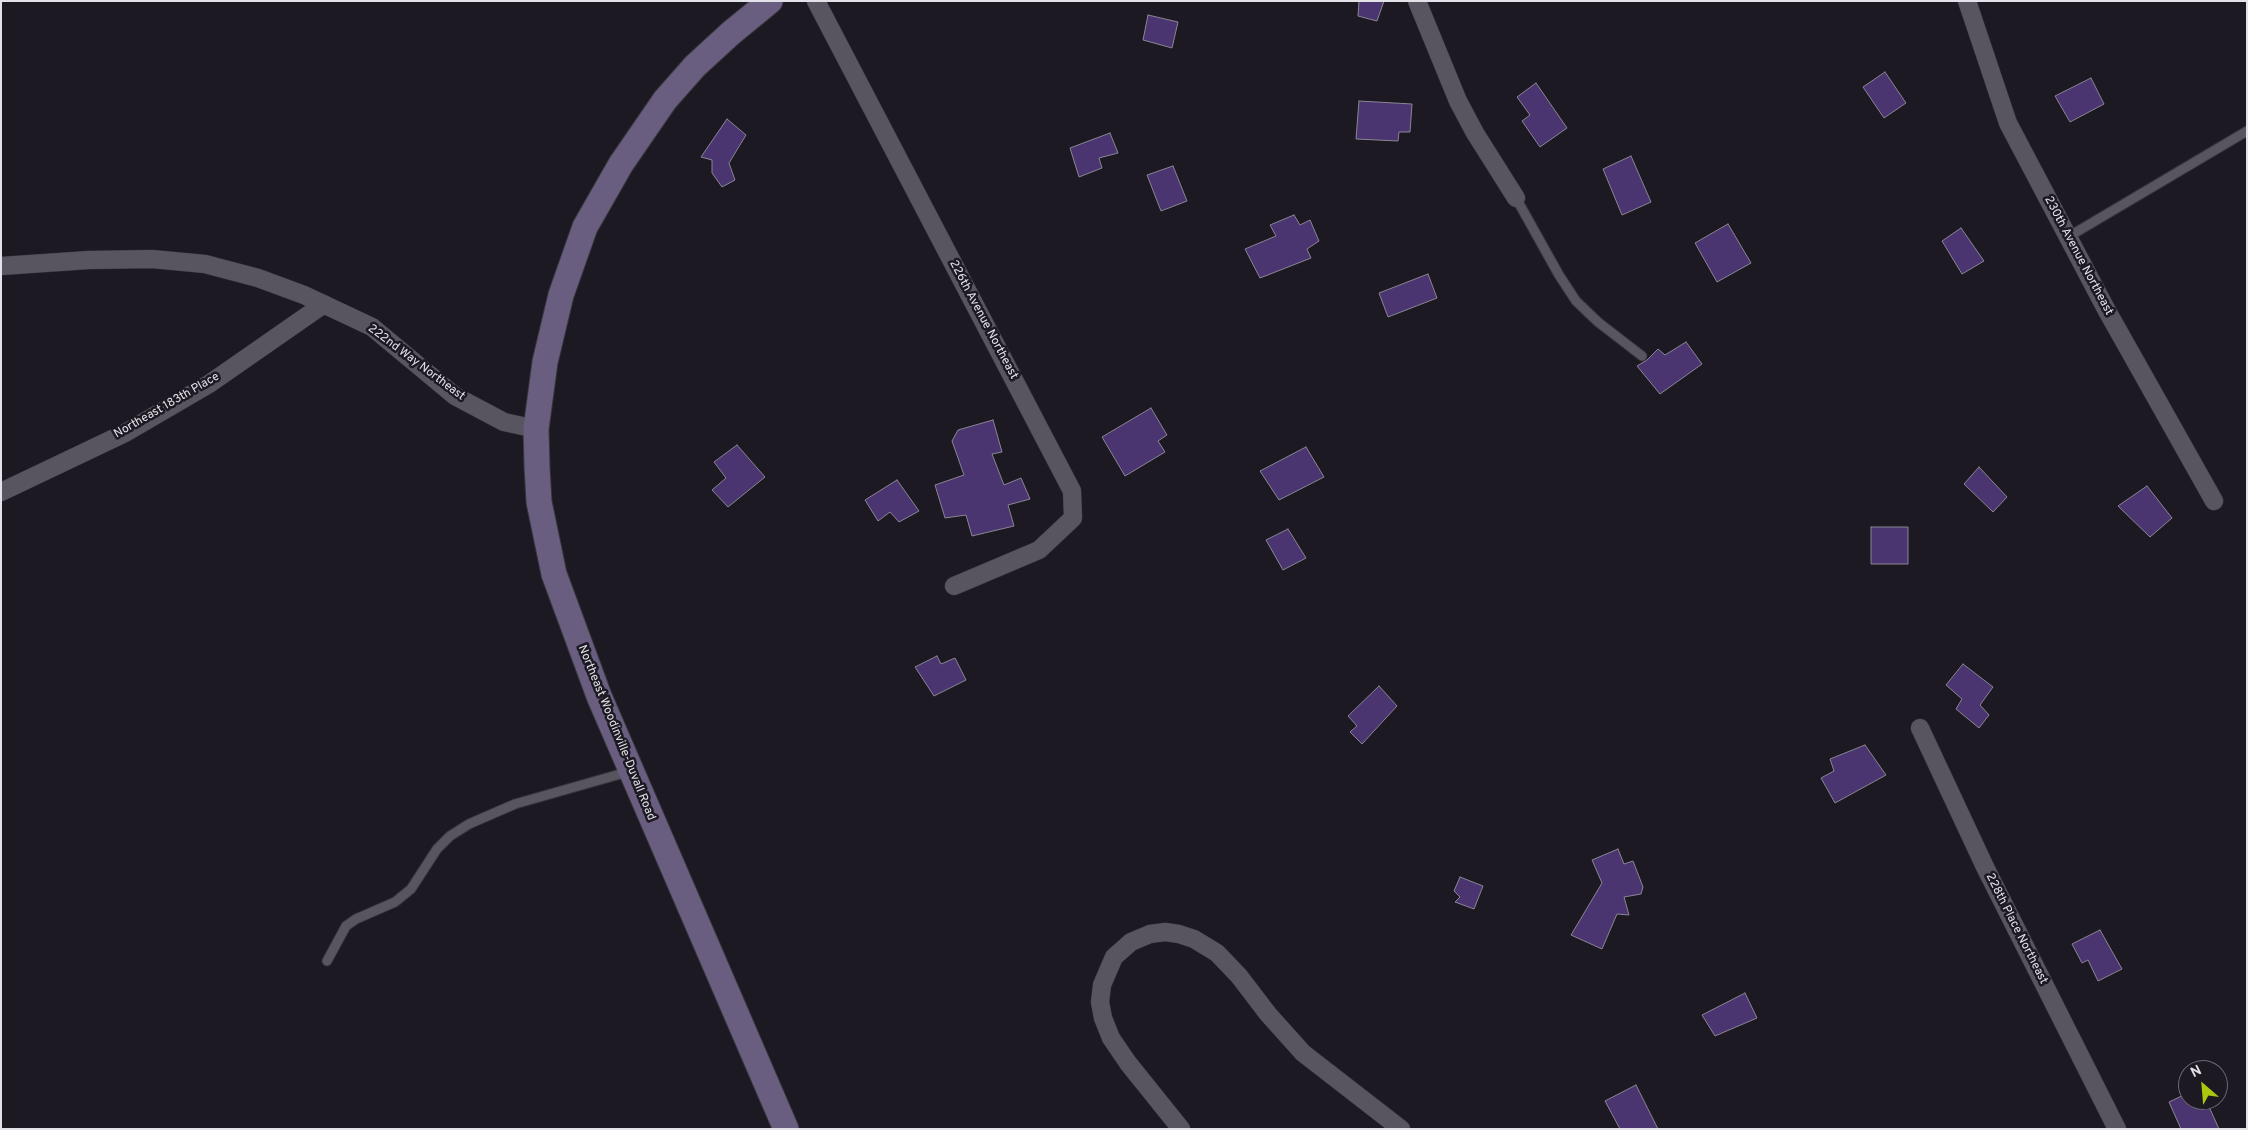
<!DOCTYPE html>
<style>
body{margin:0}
#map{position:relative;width:2248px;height:1130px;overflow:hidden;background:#1c1923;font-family:Overpass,sans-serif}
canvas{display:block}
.frame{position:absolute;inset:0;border:2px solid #e4e2e9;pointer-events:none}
.north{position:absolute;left:2178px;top:1060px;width:50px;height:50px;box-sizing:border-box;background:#1c1923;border:1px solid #6c6972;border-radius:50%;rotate:333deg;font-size:14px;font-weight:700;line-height:20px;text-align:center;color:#e4e2e9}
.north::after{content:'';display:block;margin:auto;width:18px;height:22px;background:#adc60e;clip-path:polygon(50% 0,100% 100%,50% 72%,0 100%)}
</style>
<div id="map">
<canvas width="2248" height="1130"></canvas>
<div class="frame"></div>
<div class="north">N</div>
</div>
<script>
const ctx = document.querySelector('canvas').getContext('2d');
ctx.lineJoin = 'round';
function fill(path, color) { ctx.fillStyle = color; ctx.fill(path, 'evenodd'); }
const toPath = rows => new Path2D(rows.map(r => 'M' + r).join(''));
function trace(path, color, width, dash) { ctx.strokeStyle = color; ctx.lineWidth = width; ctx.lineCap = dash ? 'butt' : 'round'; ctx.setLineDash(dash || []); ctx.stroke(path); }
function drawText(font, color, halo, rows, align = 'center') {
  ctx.font = font + ' Overpass,sans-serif'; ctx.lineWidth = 5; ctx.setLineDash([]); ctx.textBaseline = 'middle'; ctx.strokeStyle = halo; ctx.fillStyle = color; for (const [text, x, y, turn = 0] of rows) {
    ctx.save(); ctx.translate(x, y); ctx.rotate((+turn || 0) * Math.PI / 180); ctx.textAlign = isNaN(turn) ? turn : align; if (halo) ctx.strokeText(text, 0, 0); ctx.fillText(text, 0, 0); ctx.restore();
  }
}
const building = toPath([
 [1359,1,1384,1,1377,21,1358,16,1359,1],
 [1148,15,1178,22,1172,48,1143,40,1148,15],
 [1885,72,1906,103,1884,118,1863,87,1885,72],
 [2091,78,2104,104,2070,122,2055,96,2091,78],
 [1536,83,1567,128,1540,147,1522,121,1530,115,1517,97,1536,83],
 [1359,101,1412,104,1410,132,1399,132,1398,141,1356,139,1359,101],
 [727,119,746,135,729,163,735,180,722,187,712,173,712,160,701,157,727,119],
 [1110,133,1118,153,1099,158,1102,168,1079,177,1070,148,1110,133],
 [1631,156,1651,202,1622,215,1603,169,1631,156],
 [1173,166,1187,201,1161,211,1147,175,1173,166],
 [1294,215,1300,225,1310,220,1319,241,1307,249,1311,258,1260,278,1245,249,1276,236,1270,225,1294,215],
 [1728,224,1751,263,1717,282,1695,243,1728,224],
 [1961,228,1984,261,1962,274,1942,241,1961,228],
 [1428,274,1437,298,1388,317,1379,293,1428,274],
 [1686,342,1702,364,1660,394,1637,366,1647,360,1658,349,1665,355,1686,342],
 [1151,408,1167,435,1158,441,1165,452,1125,476,1102,437,1151,408],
 [993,420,1002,452,992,454,1004,485,1021,478,1030,499,1008,505,1014,526,972,536,966,515,945,518,935,485,964,475,952,441,958,430,993,420],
 [737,445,765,477,728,507,712,490,726,478,714,462,737,445],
 [1306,447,1324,477,1279,500,1260,471,1306,447],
 [1979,467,2007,497,1993,512,1964,484,1979,467],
 [897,480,919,511,899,522,890,512,878,521,865,500,897,480],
 [2147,486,2172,518,2150,537,2118,506,2147,486],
 [1871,527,1908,527,1908,564,1871,564,1871,527],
 [1288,529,1306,558,1283,570,1266,540,1288,529],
 [937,656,941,664,955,658,966,680,934,696,915,667,937,656],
 [1963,664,1993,687,1980,705,1989,715,1979,728,1956,709,1962,699,1946,685,1963,664],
 [1379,686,1397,706,1362,744,1350,732,1357,726,1348,716,1379,686],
 [1865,745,1886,775,1835,803,1821,778,1834,771,1830,759,1865,745],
 [1618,849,1624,864,1633,861,1643,887,1641,894,1624,897,1629,915,1617,914,1602,949,1571,935,1602,883,1592,860,1618,849],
 [1460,877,1483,886,1474,909,1455,902,1460,897,1454,891,1460,877],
 [2100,930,2122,969,2098,981,2088,960,2082,963,2072,944,2100,930],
 [1745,993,1757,1018,1715,1036,1702,1015,1745,993],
 [1636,1085,1658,1129,1620,1129,1605,1101,1636,1085],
 [2188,1093,2188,1100,2206,1100,2219,1129,2181,1129,2169,1102,2188,1093]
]);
const service = toPath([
 [1516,198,1559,275,1576,301,1598,322,1642,356],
 [2068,237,2247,131],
 [327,961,346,926,356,919,395,902,411,889,437,849,450,836,469,824,515,804,631,771]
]);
const minor = toPath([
 [816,1,1072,491,1073,518,1039,550,954,586],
 [1417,1,1458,101,1475,133,1516,198],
 [1967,1,2008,123,2106,309,2214,501],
 [1,266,89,260,152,259,205,264,258,278,304,295,372,327,455,396,504,422,536,429],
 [1,492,125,433,209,384,324,304],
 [1920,728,1985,867,2117,1129],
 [1181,1129,1128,1063,1111,1038,1103,1018,1100,1002,1102,985,1114,957,1131,942,1150,934,1165,932,1179,934,1194,939,1217,953,1239,976,1268,1014,1303,1053,1401,1129]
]);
const secondary = toPath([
 [770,1,731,33,695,66,665,100,621,164,585,227,561,295,545,362,536,429,537,467,539,502,554,574,599,696,786,1129]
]);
const streetNames = [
 ["230th Avenue Northeast",2078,256,62],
 ["226th Avenue Northeast",983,320,62],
 ["222nd Way Northeast",416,363,37],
 ["Northeast 183th Place",167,406,-30],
 ["Northeast Woodinville-Duvall Road",616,733,68],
 ["228th Place Northeast",2016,929,63]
];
fill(building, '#4b3571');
trace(building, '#8a8692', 1);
trace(service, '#38363d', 11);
trace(minor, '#38363d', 19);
trace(secondary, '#38363d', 27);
trace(service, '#585560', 9);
trace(minor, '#585560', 18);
trace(secondary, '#695e80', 25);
drawText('12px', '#e4e2e9', '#1c1923', streetNames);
</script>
